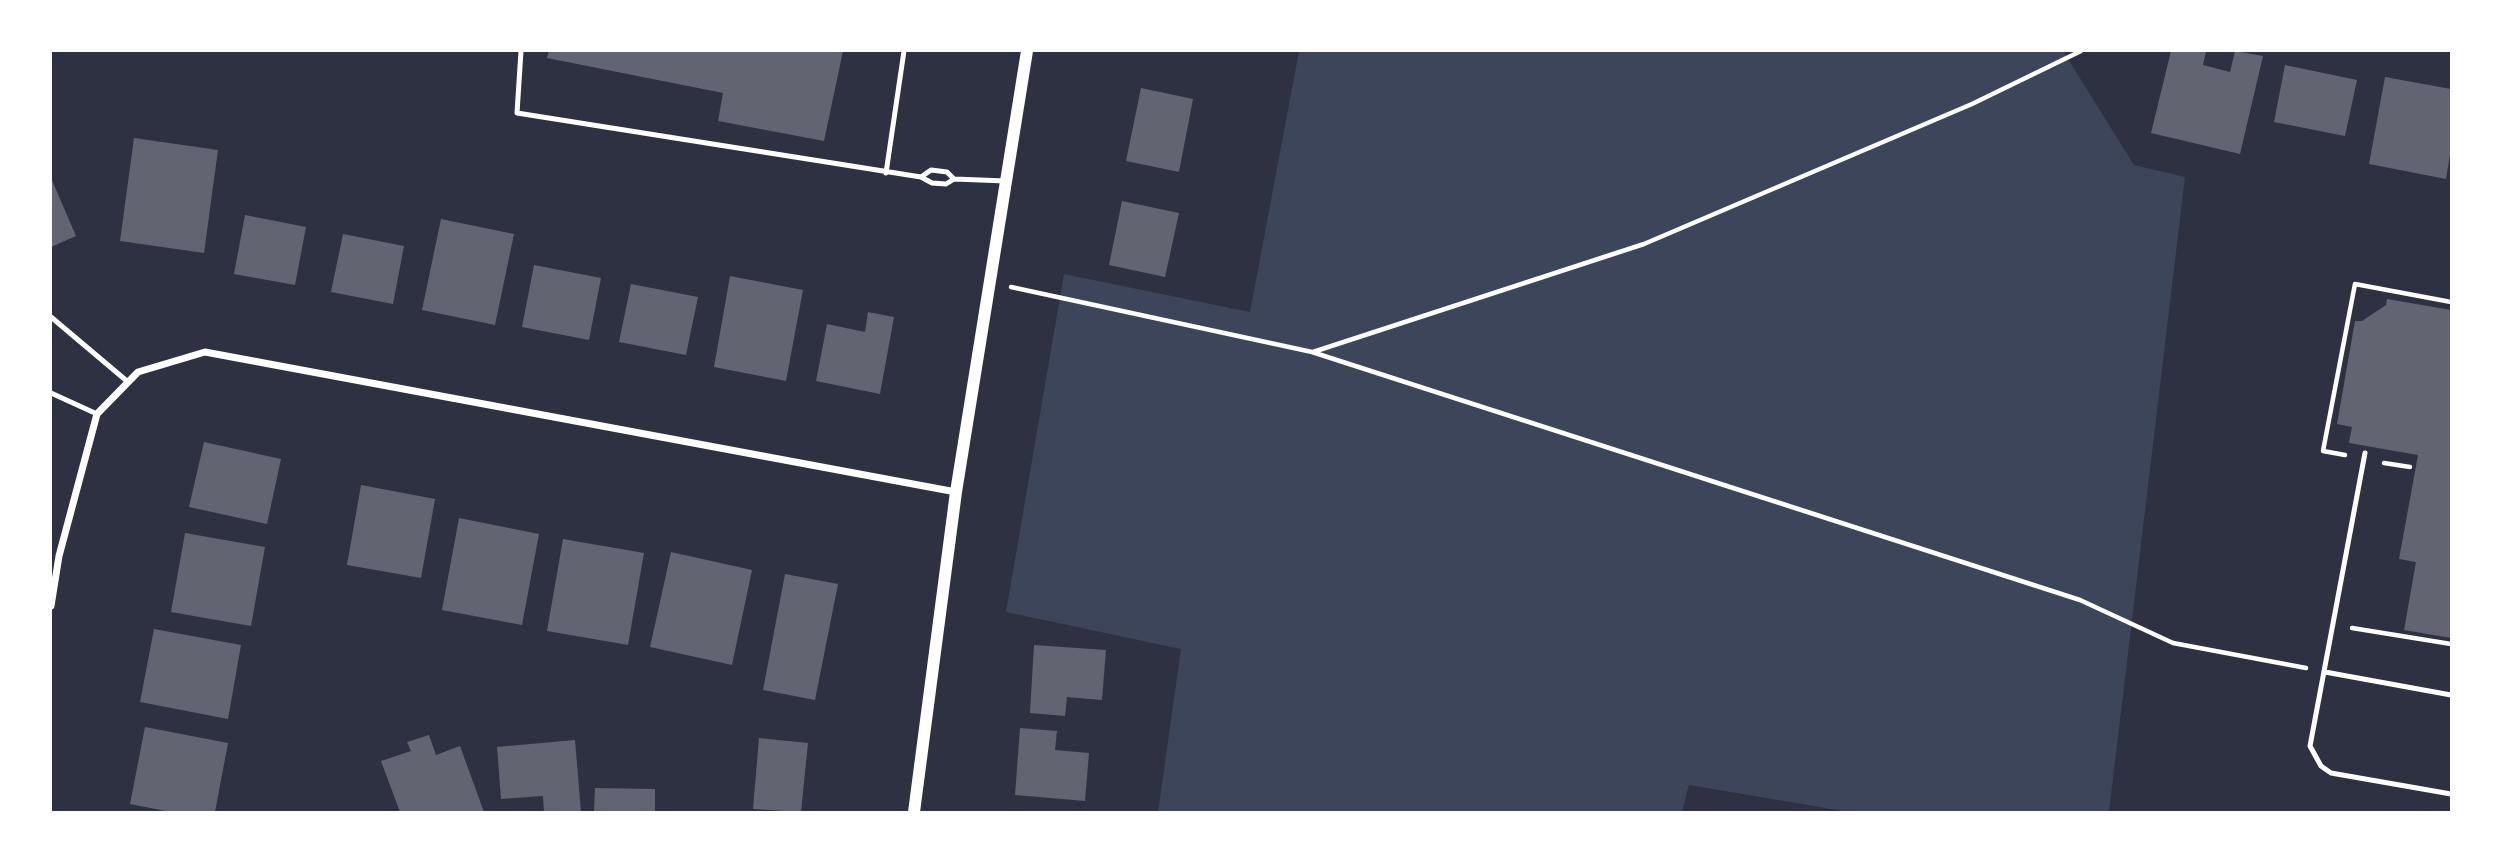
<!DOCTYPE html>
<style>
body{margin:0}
#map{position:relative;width:2502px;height:863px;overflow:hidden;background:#2d3142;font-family:Manrope,sans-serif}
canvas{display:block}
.frame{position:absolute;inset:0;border:52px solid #fff;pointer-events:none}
</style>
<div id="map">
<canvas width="2502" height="863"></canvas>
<div class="frame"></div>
</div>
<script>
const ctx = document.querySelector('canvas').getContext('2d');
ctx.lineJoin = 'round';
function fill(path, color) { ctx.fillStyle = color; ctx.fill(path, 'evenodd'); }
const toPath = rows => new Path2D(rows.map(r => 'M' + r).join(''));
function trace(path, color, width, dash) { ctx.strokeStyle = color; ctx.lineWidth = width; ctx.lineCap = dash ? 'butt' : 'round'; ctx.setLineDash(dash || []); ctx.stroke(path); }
const green = toPath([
 [1299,51,2063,51,2134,165,2185,177,2109,812,1849,812,1689,785,1682,812,1158,812,1181,649,1006,612,1064,274,1250,312]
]);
const building = toPath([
 [549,51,843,51,824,141,718,121,723,93,547,58],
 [2171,51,2206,51,2203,65,2230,72,2235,51,2263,56,2240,154,2151,133],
 [2285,65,2357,80,2345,136,2274,122],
 [2385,77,2451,89,2451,149,2446,179,2369,164],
 [1141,88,1193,99,1179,172,1126,161],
 [134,138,218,150,204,253,120,241],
 [51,178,76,236,51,247],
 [1122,201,1179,213,1165,277,1109,265],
 [245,215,306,227,295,285,234,274],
 [441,219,514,234,495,325,422,310],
 [343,234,404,246,393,304,331,292],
 [534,265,601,278,589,340,522,327],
 [730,276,803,290,786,381,714,367],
 [631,284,698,297,686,355,619,342],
 [2387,299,2451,310,2451,638,2404,630,2416,562,2399,559,2418,455,2349,443,2352,427,2337,424,2355,321,2362,321,2386,305],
 [868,312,894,317,880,394,816,381,827,324,865,332],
 [204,442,281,459,267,524,189,507],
 [361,485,435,499,421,578,347,565],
 [459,518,539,534,522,625,442,610],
 [185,533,265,547,251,626,171,612],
 [563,539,644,553,628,645,547,631],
 [671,552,752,570,732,665,650,647],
 [785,574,838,584,815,700,763,690],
 [154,629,241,645,228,719,140,702],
 [1034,645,1106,650,1102,700,1067,697,1065,716,1030,713],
 [145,727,228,743,215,812,171,812,130,804],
 [1020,728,1057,731,1055,750,1089,753,1085,801,1015,795],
 [429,735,436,755,460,746,484,812,400,812,381,761,411,751,407,742],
 [759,738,808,743,801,812,753,809],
 [575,740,581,812,544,812,543,796,501,799,497,747],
 [595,788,655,789,655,812,594,812]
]);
const path = toPath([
 [1011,287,1312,352,2080,600,2173,643,2306,668],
 [1313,352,1644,244,1972,104,2081,51],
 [2345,455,2323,451,2355,284,2451,302],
 [2384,463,2410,467],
 [2352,628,2451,644]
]);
const service = toPath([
 [521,51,517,113,921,177,932,183,946,184,954,179,1006,181],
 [886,173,904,51],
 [921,177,931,170,947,172,954,179],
 [51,317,128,382],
 [51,393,97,414],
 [2365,453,2310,746,2321,766,2331,773,2451,794],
 [2325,672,2451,695]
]);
const minor = toPath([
 [51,606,59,556,97,414,138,372,205,352,956,492]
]);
const tertiary = toPath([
 [914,812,956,492,1027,51]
]);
fill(green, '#3c4559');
fill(building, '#626471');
trace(path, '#fff', 4.5);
trace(service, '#fff', 5);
trace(minor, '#fff', 7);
trace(tertiary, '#fff', 12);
</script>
